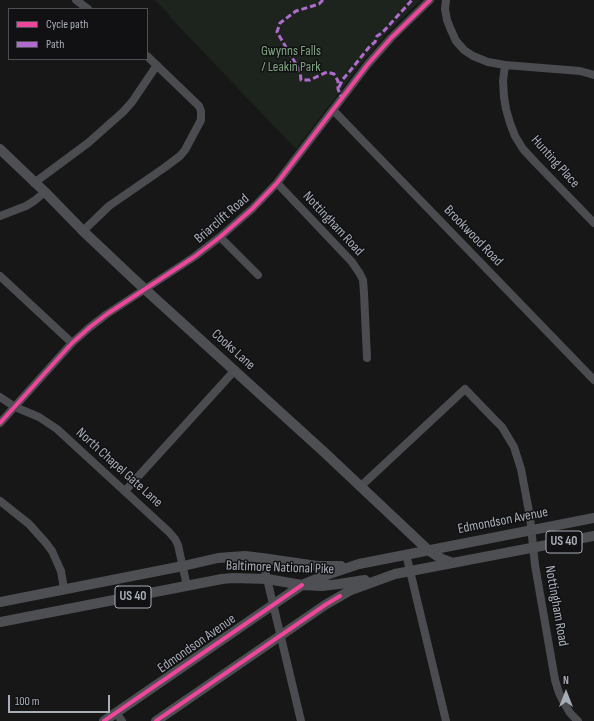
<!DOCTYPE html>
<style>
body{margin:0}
#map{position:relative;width:594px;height:721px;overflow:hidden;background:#171717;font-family:"Sofia Sans Condensed",sans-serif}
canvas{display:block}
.legend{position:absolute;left:8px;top:8px;width:140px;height:52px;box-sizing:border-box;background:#111113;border:1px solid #4d4f55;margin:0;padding:5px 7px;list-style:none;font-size:12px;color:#a8adb8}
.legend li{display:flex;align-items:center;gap:8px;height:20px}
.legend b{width:20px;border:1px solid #4d4f55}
.north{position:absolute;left:546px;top:673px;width:40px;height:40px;-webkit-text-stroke:3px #111113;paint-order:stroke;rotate:0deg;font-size:11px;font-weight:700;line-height:16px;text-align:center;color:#a8adb8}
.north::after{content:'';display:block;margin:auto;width:14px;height:18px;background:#a8adb8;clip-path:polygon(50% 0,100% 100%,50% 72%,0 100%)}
.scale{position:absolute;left:8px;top:695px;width:102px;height:18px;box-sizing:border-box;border:2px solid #a8adb8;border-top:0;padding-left:5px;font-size:12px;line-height:14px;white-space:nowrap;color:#a8adb8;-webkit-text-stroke:3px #111113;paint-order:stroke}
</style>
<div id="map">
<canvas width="594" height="721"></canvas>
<ul class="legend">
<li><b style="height:5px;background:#ed469a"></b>Cycle path</li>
<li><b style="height:5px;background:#b06ccc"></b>Path</li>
</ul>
<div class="north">N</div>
<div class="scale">100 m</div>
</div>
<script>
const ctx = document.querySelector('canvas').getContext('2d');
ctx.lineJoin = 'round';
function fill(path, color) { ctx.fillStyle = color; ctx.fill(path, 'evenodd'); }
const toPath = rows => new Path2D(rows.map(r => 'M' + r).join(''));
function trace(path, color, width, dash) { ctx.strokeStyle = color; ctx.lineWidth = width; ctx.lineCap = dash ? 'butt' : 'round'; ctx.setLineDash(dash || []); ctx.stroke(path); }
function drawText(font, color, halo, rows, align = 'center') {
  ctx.font = font + ' "Sofia Sans Condensed",sans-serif'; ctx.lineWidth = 3; ctx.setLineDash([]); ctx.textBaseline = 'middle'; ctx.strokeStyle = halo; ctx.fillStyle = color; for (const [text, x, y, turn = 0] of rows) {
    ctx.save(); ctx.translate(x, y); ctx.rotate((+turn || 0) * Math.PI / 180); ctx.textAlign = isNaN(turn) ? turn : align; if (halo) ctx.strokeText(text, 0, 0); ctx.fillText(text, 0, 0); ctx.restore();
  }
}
const green = toPath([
 [155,0,421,0,387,33,360,65,296,149,169,16,170,15]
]);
const minor = toPath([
 [76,0,88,9],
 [446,0,445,9,447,20,451,30,456,41,464,50,473,56,488,62,505,65,580,71,594,75],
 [505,65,503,81,504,97,506,109,510,123,515,136,523,149,535,162,594,223],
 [333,110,594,380],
 [34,183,88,143,123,112,132,102,157,65],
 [277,183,352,262,360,274,363,280,364,293,367,358],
 [0,216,26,206,34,201,45,192],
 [83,231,109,206,164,168,180,156,185,150,201,120,201,111,199,106,147,56],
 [220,237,258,275],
 [0,276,72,343],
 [0,397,15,407,39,417,57,429,169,532,175,539,178,545,187,586],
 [0,423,72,343,90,327,107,314,194,257,220,237,252,209,277,183,368,64,391,38,430,0],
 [360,487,465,389,493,418,502,427,514,447,521,469,530,517,535,565,555,680,559,693,563,701,570,713,578,721],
 [125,491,235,370],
 [0,501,29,524,46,543,52,551,56,560,61,571,64,589],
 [406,554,446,721],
 [262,558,301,721],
 [116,713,122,721]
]);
const major = toPath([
 [0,149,45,192,83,231,137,282,324,452,428,550,442,559,453,563],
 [0,602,183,566,218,558,231,557,245,556,262,558,317,566,341,566],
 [0,622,222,579,233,578,267,579,302,585,322,586,339,584,365,580],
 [104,721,277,602,302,585,329,574,359,564,594,518],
 [156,721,325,605,351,590,395,574,594,536]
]);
const quiet = toPath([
 [323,0,319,4,296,11,280,23,277,32,300,71,301,80,310,80,327,72,334,74,338,81,338,89,342,98],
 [339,87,343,79,350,71,370,46,375,42,377,36,382,33,412,0]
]);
const cycleway = toPath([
 [0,423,72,343,90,327,107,314,194,257,220,237,252,209,277,183,368,64,391,38,430,0],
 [104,721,273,605,302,585],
 [156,721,325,605,340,596]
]);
const shields = [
 [564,542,36],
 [133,597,36]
];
const shieldNames = [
 ["US 40",564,542],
 ["US 40",133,597]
];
const parkNames = [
 ["Gwynns Falls",291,51],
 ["/ Leakin Park",291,67]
];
const streetNames = [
 ["Hunting Place",555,162,48],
 ["Briarclift Road",222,219,-41],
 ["Nottingham Road",333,224,47],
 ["Brookwood Road",473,236,46],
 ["Cooks Lane",233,350,42],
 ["North Chapel Gate Lane",119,468,42],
 ["Edmondson Avenue",503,521,-11],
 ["Baltimore National Pike",280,568,2],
 ["Nottingham Road",556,606,80],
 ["Edmondson Avenue",197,644,-35]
];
fill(green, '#1d241e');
trace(minor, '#4b4c50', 8);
trace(major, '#4d4f52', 10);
trace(quiet, '#b06ccc', 3, [6, 3]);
trace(cycleway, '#ed469a', 4);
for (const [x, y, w] of shields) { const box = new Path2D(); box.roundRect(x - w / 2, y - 11, w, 22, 3); ctx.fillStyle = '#111113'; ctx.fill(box); trace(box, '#a8adb8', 1); }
drawText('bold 13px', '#a8adb8', null, shieldNames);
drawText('14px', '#7fa381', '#111113', parkNames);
drawText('14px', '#a8adb8', '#111113', streetNames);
</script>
